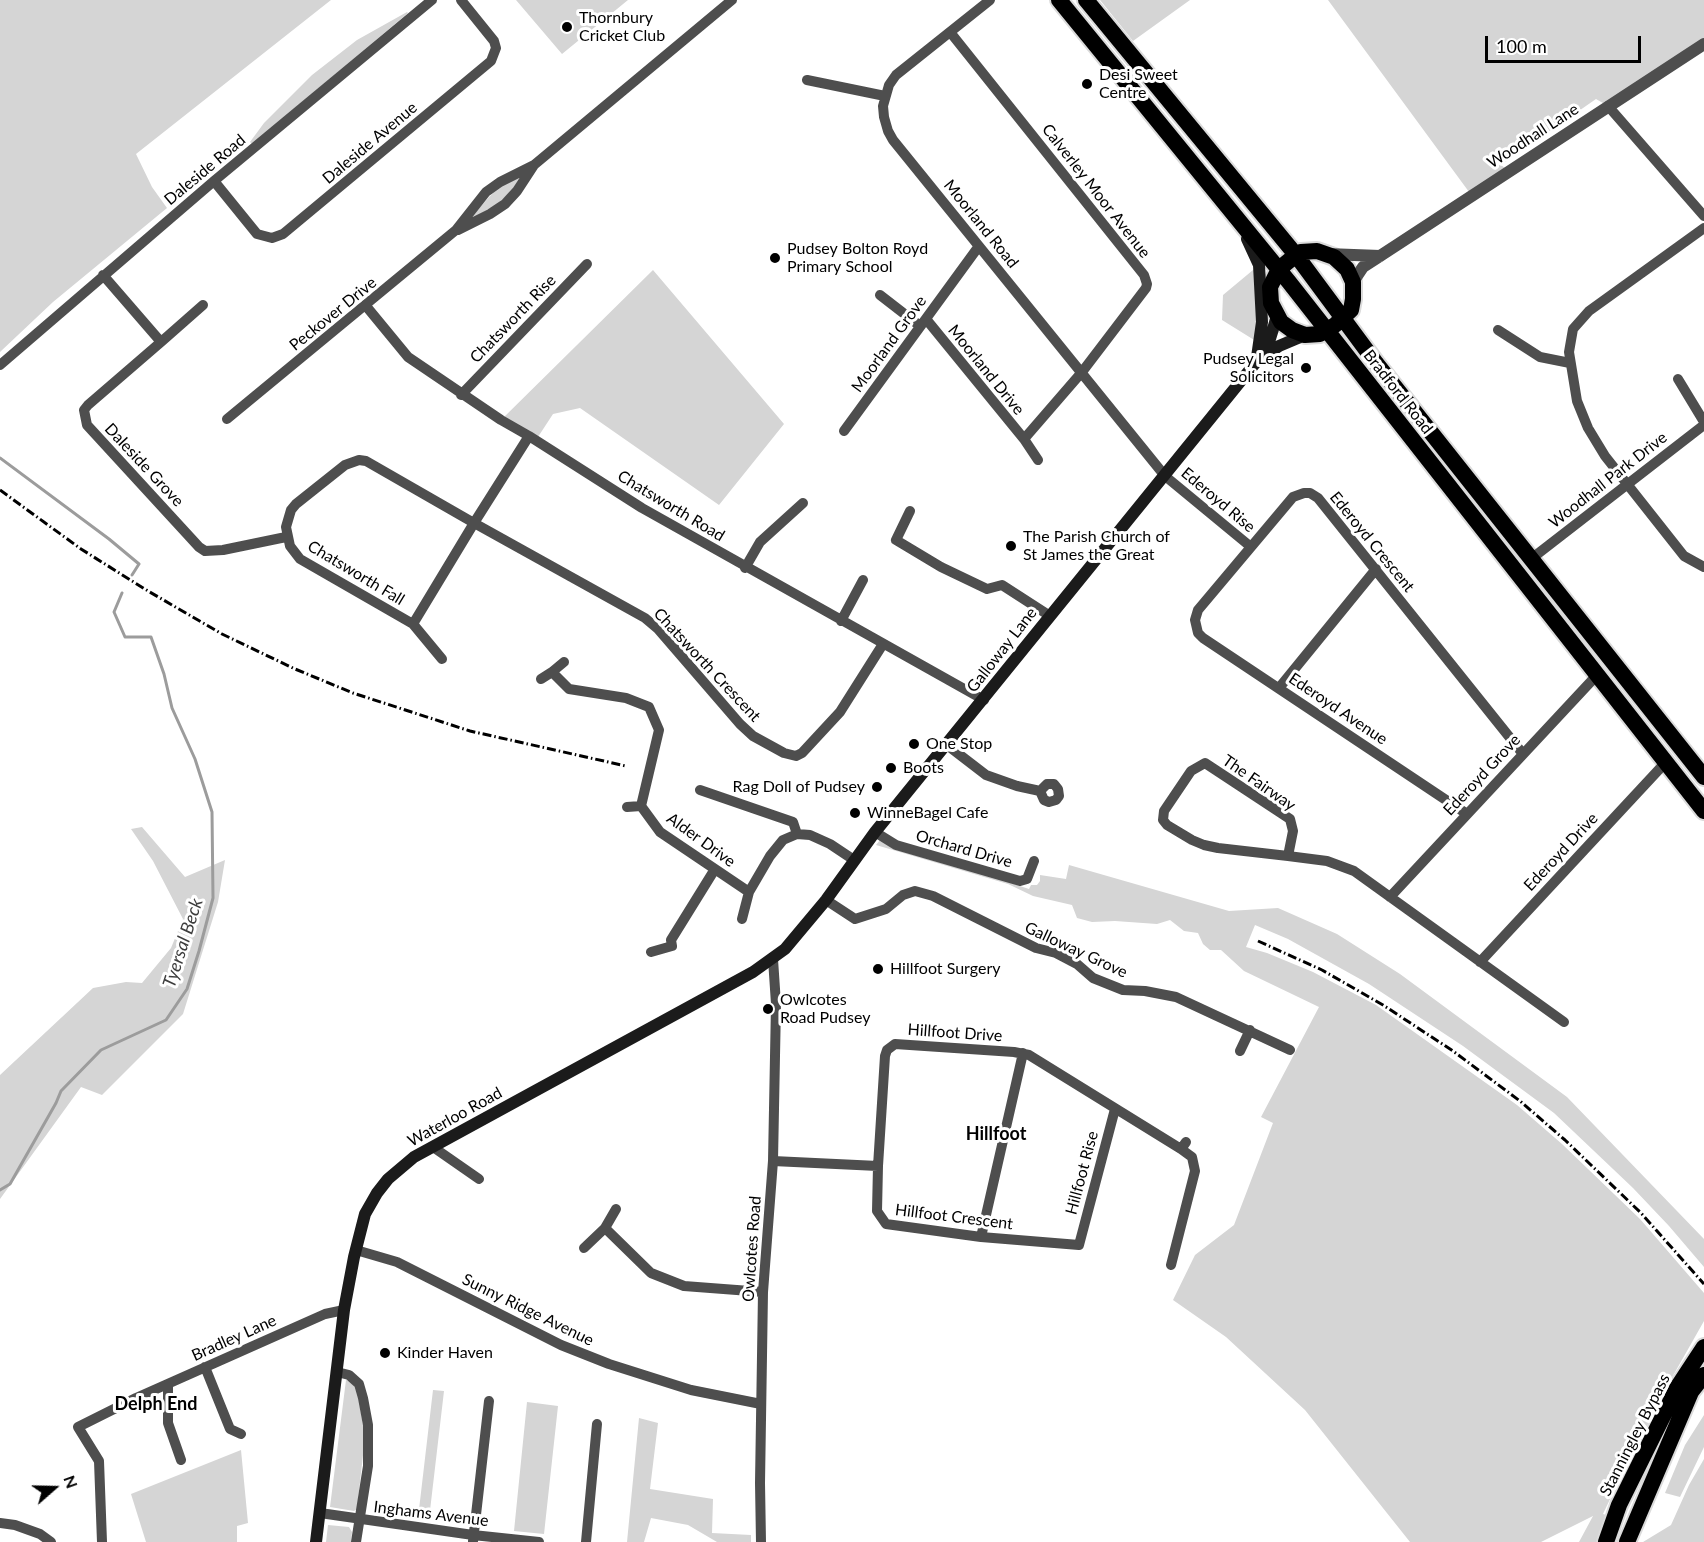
<!DOCTYPE html>
<style>
body{margin:0}
#map{position:relative;width:1704px;height:1542px;overflow:hidden;background:#fff;font-family:Lato,sans-serif}
canvas{display:block}
.north{position:absolute;left:24px;top:1458px;width:60px;height:60px;-webkit-text-stroke:4px #fff;paint-order:stroke;rotate:70deg;font-size:16px;font-weight:700;line-height:24px;text-align:center;color:#000}
.north::after{content:'';display:block;margin:auto;width:21px;height:27px;background:#000;clip-path:polygon(50% 0,100% 100%,50% 72%,0 100%)}
.scale{position:absolute;left:1485px;top:36px;width:156px;height:27px;box-sizing:border-box;border:3px solid #000;border-top:0;padding-left:8px;font-size:18px;line-height:21px;white-space:nowrap;color:#000;-webkit-text-stroke:4px #fff;paint-order:stroke}
</style>
<div id="map">
<canvas width="1704" height="1542"></canvas>
<div class="north">N</div>
<div class="scale">100 m</div>
</div>
<script>
const ctx = document.querySelector('canvas').getContext('2d');
ctx.lineJoin = 'round';
function fill(path, color) { ctx.fillStyle = color; ctx.fill(path, 'evenodd'); }
const toPath = rows => new Path2D(rows.map(r => 'M' + r).join(''));
function trace(path, color, width, dash) { ctx.strokeStyle = color; ctx.lineWidth = width; ctx.lineCap = dash ? 'butt' : 'round'; ctx.setLineDash(dash || []); ctx.stroke(path); }
function drawText(font, color, halo, rows, align = 'center') {
  ctx.font = font + ' Lato,sans-serif'; ctx.lineWidth = 6; ctx.setLineDash([]); ctx.textBaseline = 'middle'; ctx.strokeStyle = halo; ctx.fillStyle = color; for (const [text, x, y, turn = 0] of rows) {
    ctx.save(); ctx.translate(x, y); ctx.rotate((+turn || 0) * Math.PI / 180); ctx.textAlign = isNaN(turn) ? turn : align; if (halo) ctx.strokeText(text, 0, 0); ctx.fillText(text, 0, 0); ctx.restore();
  }
}
const green = toPath([
 [0,0,331,0,136,154,152,187,167,208,53,302,0,352],
 [516,0,628,0,562,54],
 [1100,0,1190,0,1133,41],
 [1328,0,1704,0,1704,44,1608,106,1596,99,1501,165,1509,171,1472,196],
 [407,12,408,13,252,144,250,142,264,123,312,75,357,40],
 [523,174,514,189,496,205,469,220,489,197,498,188],
 [1259,265,1259,343,1222,320,1223,295],
 [653,270,784,424,719,505,580,408,553,414,536,440,501,420],
 [142,827,185,877,225,860,218,902,183,1014,102,1095,81,1087,0,1199,0,1075,93,988,126,982,142,983,171,948,183,919,153,861,131,829],
 [880,840,1029,889,1031,885,1037,885,1040,881,1040,875,1066,879,1069,865,1229,911,1278,908,1337,934,1400,974,1567,1097,1704,1239,1704,1267,1669,1226,1633,1188,1554,1113,1463,1046,1369,984,1288,939,1255,925,1246,947,1267,953,1313,972,1376,1005,1517,1105,1562,1144,1640,1219,1704,1293,1704,1321,1670,1381,1612,1495,1603,1514,1610,1516,1600,1542,1579,1542,1593,1516,1541,1542,1410,1542,1305,1410,1226,1337,1173,1300,1195,1255,1234,1225,1273,1123,1261,1117,1319,1007,1244,971,1221,950,1210,950,1203,944,1198,933,1184,931,1170,920,1157,924,1115,921,1092,922,1077,918,1072,905,1033,896,1008,884,876,845],
 [346,1380,350,1381,357,1390,365,1437,357,1509,354,1511,330,1507],
 [433,1390,444,1391,429,1519,418,1518],
 [527,1402,558,1406,544,1534,514,1531],
 [1704,1415,1704,1447,1680,1497,1665,1493,1685,1445],
 [639,1418,658,1423,650,1489,713,1499,712,1533,751,1535,751,1542,717,1542,688,1525,651,1518,644,1542,627,1542],
 [241,1450,248,1523,237,1526,237,1542,146,1542,131,1494],
 [1704,1459,1704,1542,1643,1542,1671,1525,1689,1485],
 [328,1525,349,1527,352,1532,351,1542,326,1542]
]);
const stream = toPath([
 [0,458,109,539,139,564,132,575],
 [0,1190,10,1184,56,1103,61,1091,101,1050,166,1020,187,989,199,951,213,898,212,812,195,759,172,708,164,674,151,637,125,637,114,612,122,593]
]);
const minor = toPath([
 [990,0,896,75,889,85,883,106,884,117,888,131,893,140,1165,476,1251,547],
 [807,80,885,96],
 [1608,106,1704,216],
 [214,181,257,234,272,238,283,234,491,61,496,48,494,41,461,0],
 [1704,228,1589,311,1573,329,1569,352,1577,401,1588,428,1605,456,1684,556,1704,567],
 [458,230,490,214,505,204,517,191,534,165,732,0],
 [103,275,161,342,88,405,84,410,87,425,199,547,205,551,223,550,286,537],
 [880,295,920,326],
 [366,306,408,357,501,420,529,436,642,508,984,700],
 [926,319,1024,439,1082,372,1146,288,1147,284,1144,275,950,32],
 [1498,330,1540,357,1570,363],
 [161,342,203,305],
 [0,365,214,181,432,0],
 [1678,379,1704,422],
 [461,395,587,264],
 [227,419,456,230,486,192,500,182,534,165],
 [844,431,979,246],
 [529,436,474,523,413,624,300,559,290,546,286,527,291,510,296,504,345,465,359,460,366,461,474,523,645,618,658,629,740,724,753,736,784,753,796,756,802,753,840,712,883,644],
 [1024,439,1038,460],
 [910,511,896,540,941,567,987,589,1002,585,1050,616],
 [1531,559,1704,425],
 [745,568,760,542,803,503],
 [841,621,863,580],
 [413,624,442,659],
 [564,662,552,672,569,689,626,698,649,707,659,730,641,806,660,832,749,892,770,856,783,840,797,834,810,835,830,844,854,860],
 [541,679,552,672],
 [1279,688,1376,569],
 [947,745,986,775,1017,786,1040,791,1047,784,1054,784,1058,789,1059,796,1056,800,1049,802,1044,800,1040,791],
 [700,790,793,822,797,834],
 [627,807,641,806],
 [1467,814,1203,638,1198,633,1195,620,1198,610,1293,497,1304,493,1310,493,1318,498,1523,754],
 [875,832,896,845,1020,881,1027,879,1034,861],
 [1288,856,1293,831,1290,819,1205,763,1191,771,1164,811,1163,820,1167,825,1192,840,1204,845,1218,848,1288,856,1327,861,1354,871,1564,1022],
 [1390,897,1597,675],
 [826,900,855,919,886,909,903,895,915,891,933,896,1036,948,1056,953,1077,964,1093,978,1123,990,1145,991,1176,997,1290,1050],
 [742,919,749,892],
 [651,952,672,946,671,940,715,869],
 [1480,962,1665,763],
 [1240,1051,1250,1030],
 [433,1147,479,1179],
 [773,1161,878,1166,885,1056,887,1050,895,1044,1014,1052,1029,1055,1181,1149],
 [878,1166,877,1211,886,1224,981,1237,1079,1245,1115,1109],
 [605,1228,616,1209],
 [981,1237,1023,1053],
 [584,1248,605,1228,651,1273,684,1286,763,1292],
 [356,1250,397,1262,561,1345,609,1364,691,1390,761,1404],
 [1171,1265,1195,1171,1192,1157,1181,1149,1186,1142],
 [205,1367,230,1429,241,1434],
 [337,1372,349,1375,359,1384,363,1398,368,1425,368,1466,356,1542],
 [168,1384,168,1423,181,1460],
 [320,1513,473,1535,539,1542],
 [0,1523,15,1525,40,1534,51,1542],
 [473,1541,489,1401],
 [102,1542,99,1461,78,1427,136,1398,325,1314,344,1310],
 [586,1542,597,1424],
 [761,1542,760,1483,763,1292,773,1161,776,1004,773,959]
]);
const tertiary = toPath([
 [1327,254,1380,256],
 [1353,282,1363,267,1380,256,1704,44]
]);
const secondary = toPath([
 [1247,239,1259,265,1262,322,1257,357],
 [1260,359,1279,346,1305,335],
 [316,1542,344,1310,354,1257,365,1214,377,1193,388,1179,414,1157,720,990,753,972,785,949,826,900,875,832,1257,361,1269,342,1277,316]
]);
const trunk = toPath([
 [1059,0,1289,282,1704,811],
 [1086,0,1296,255,1376,363,1704,777],
 [1317,251,1334,257,1347,269,1353,282,1353,299,1351,310,1335,325,1320,334,1305,335,1292,330,1281,322,1271,303,1270,287,1279,269,1296,255,1301,252,1317,251],
 [1606,1542,1619,1505,1677,1388,1704,1347],
 [1627,1542,1691,1392,1704,1375]
]);
const rail = toPath([
 [0,490,81,549,148,591,222,634,295,669,353,693,470,731,626,766],
 [1258,941,1322,970,1383,1005,1453,1051,1520,1101,1565,1140,1641,1213,1704,1284]
]);
const markers = [
 [567,27,6,"#000"],
 [1087,84,6,"#000"],
 [775,258,6,"#000"],
 [1306,368,6,"#000"],
 [1011,546,6,"#000"],
 [914,744,6,"#000"],
 [891,768,6,"#000"],
 [877,787,6,"#000"],
 [855,813,6,"#000"],
 [878,969,6,"#000"],
 [768,1009,6,"#000"],
 [385,1353,6,"#000"]
];
const poiNames = [
 ["Thornbury",579,18],
 ["Cricket Club",579,36],
 ["Desi Sweet",1099,75],
 ["Centre",1099,93],
 ["Pudsey Bolton Royd",787,249],
 ["Primary School",787,267],
 ["Pudsey Legal",1294,359,"right"],
 ["Solicitors",1294,377,"right"],
 ["The Parish Church of",1023,537],
 ["St James the Great",1023,555],
 ["One Stop",926,744],
 ["Boots",903,768],
 ["Rag Doll of Pudsey",865,787,"right"],
 ["WinneBagel Cafe",867,813],
 ["Hillfoot Surgery",890,969],
 ["Owlcotes",780,1000],
 ["Road Pudsey",780,1018],
 ["Kinder Haven",397,1353]
];
const streetNames = [
 ["Woodhall Lane",1533,136,-33],
 ["Daleside Avenue",370,143,-40],
 ["Daleside Road",205,170,-40],
 ["Calverley Moor Avenue",1096,191,52],
 ["Moorland Road",981,224,51],
 ["Peckover Drive",333,314,-39],
 ["Chatsworth Rise",513,319,-46],
 ["Moorland Grove",889,344,-54],
 ["Moorland Drive",986,370,51],
 ["Bradford Road",1398,392,52],
 ["Daleside Grove",144,465,47],
 ["Woodhall Park Drive",1608,480,-38],
 ["Ederoyd Rise",1218,500,40],
 ["Chatsworth Road",671,506,31],
 ["Ederoyd Crescent",1372,542,51],
 ["Chatsworth Fall",356,573,31],
 ["Galloway Lane",1002,650,-52],
 ["Chatsworth Crescent",707,665,47],
 ["Ederoyd Avenue",1338,709,34],
 ["Ederoyd Grove",1482,775,-47],
 ["The Fairway",1259,783,35],
 ["Alder Drive",701,840,36],
 ["Orchard Drive",964,849,16],
 ["Ederoyd Drive",1561,852,-47],
 ["Galloway Grove",1076,950,25],
 ["Hillfoot Drive",955,1033,4],
 ["Waterloo Road",455,1117,-29],
 ["Hillfoot Rise",1082,1173,-75],
 ["Hillfoot Crescent",954,1217,7],
 ["Owlcotes Road",752,1249,-86],
 ["Sunny Ridge Avenue",528,1310,26],
 ["Bradley Lane",234,1338,-24],
 ["Stanningley Bypass",1635,1435,-63],
 ["Inghams Avenue",431,1514,7]
];
const waterNames = [
 ["Tyersal Beck",183,943,-72]
];
const neighbourhoodNames = [
 ["Hillfoot",996,1134],
 ["Delph End",156,1404]
];
fill(green, '#d5d5d5');
trace(stream, '#9c9c9c', 3);
trace(trunk, '#dbdbdb', 20);
trace(minor, '#4e4e4e', 10);
trace(tertiary, '#4e4e4e', 12);
trace(secondary, '#1b1b1b', 12);
trace(trunk, '#000', 16);
trace(rail, '#000', 3, [9, 3, 1.5, 3]);
for (const [x, y, r, color] of markers) { const dot = new Path2D(); dot.arc(x, y, r, 0, 2 * Math.PI); ctx.fillStyle = color; ctx.fill(dot); trace(dot, '#fff', 2); }
drawText('16px', '#000', '#fff', poiNames, 'left');
drawText('16px', '#000', '#fff', streetNames);
drawText('italic 18px', '#3d3d3d', '#fff', waterNames);
drawText('bold 18px', '#000', '#fff', neighbourhoodNames);
</script>
